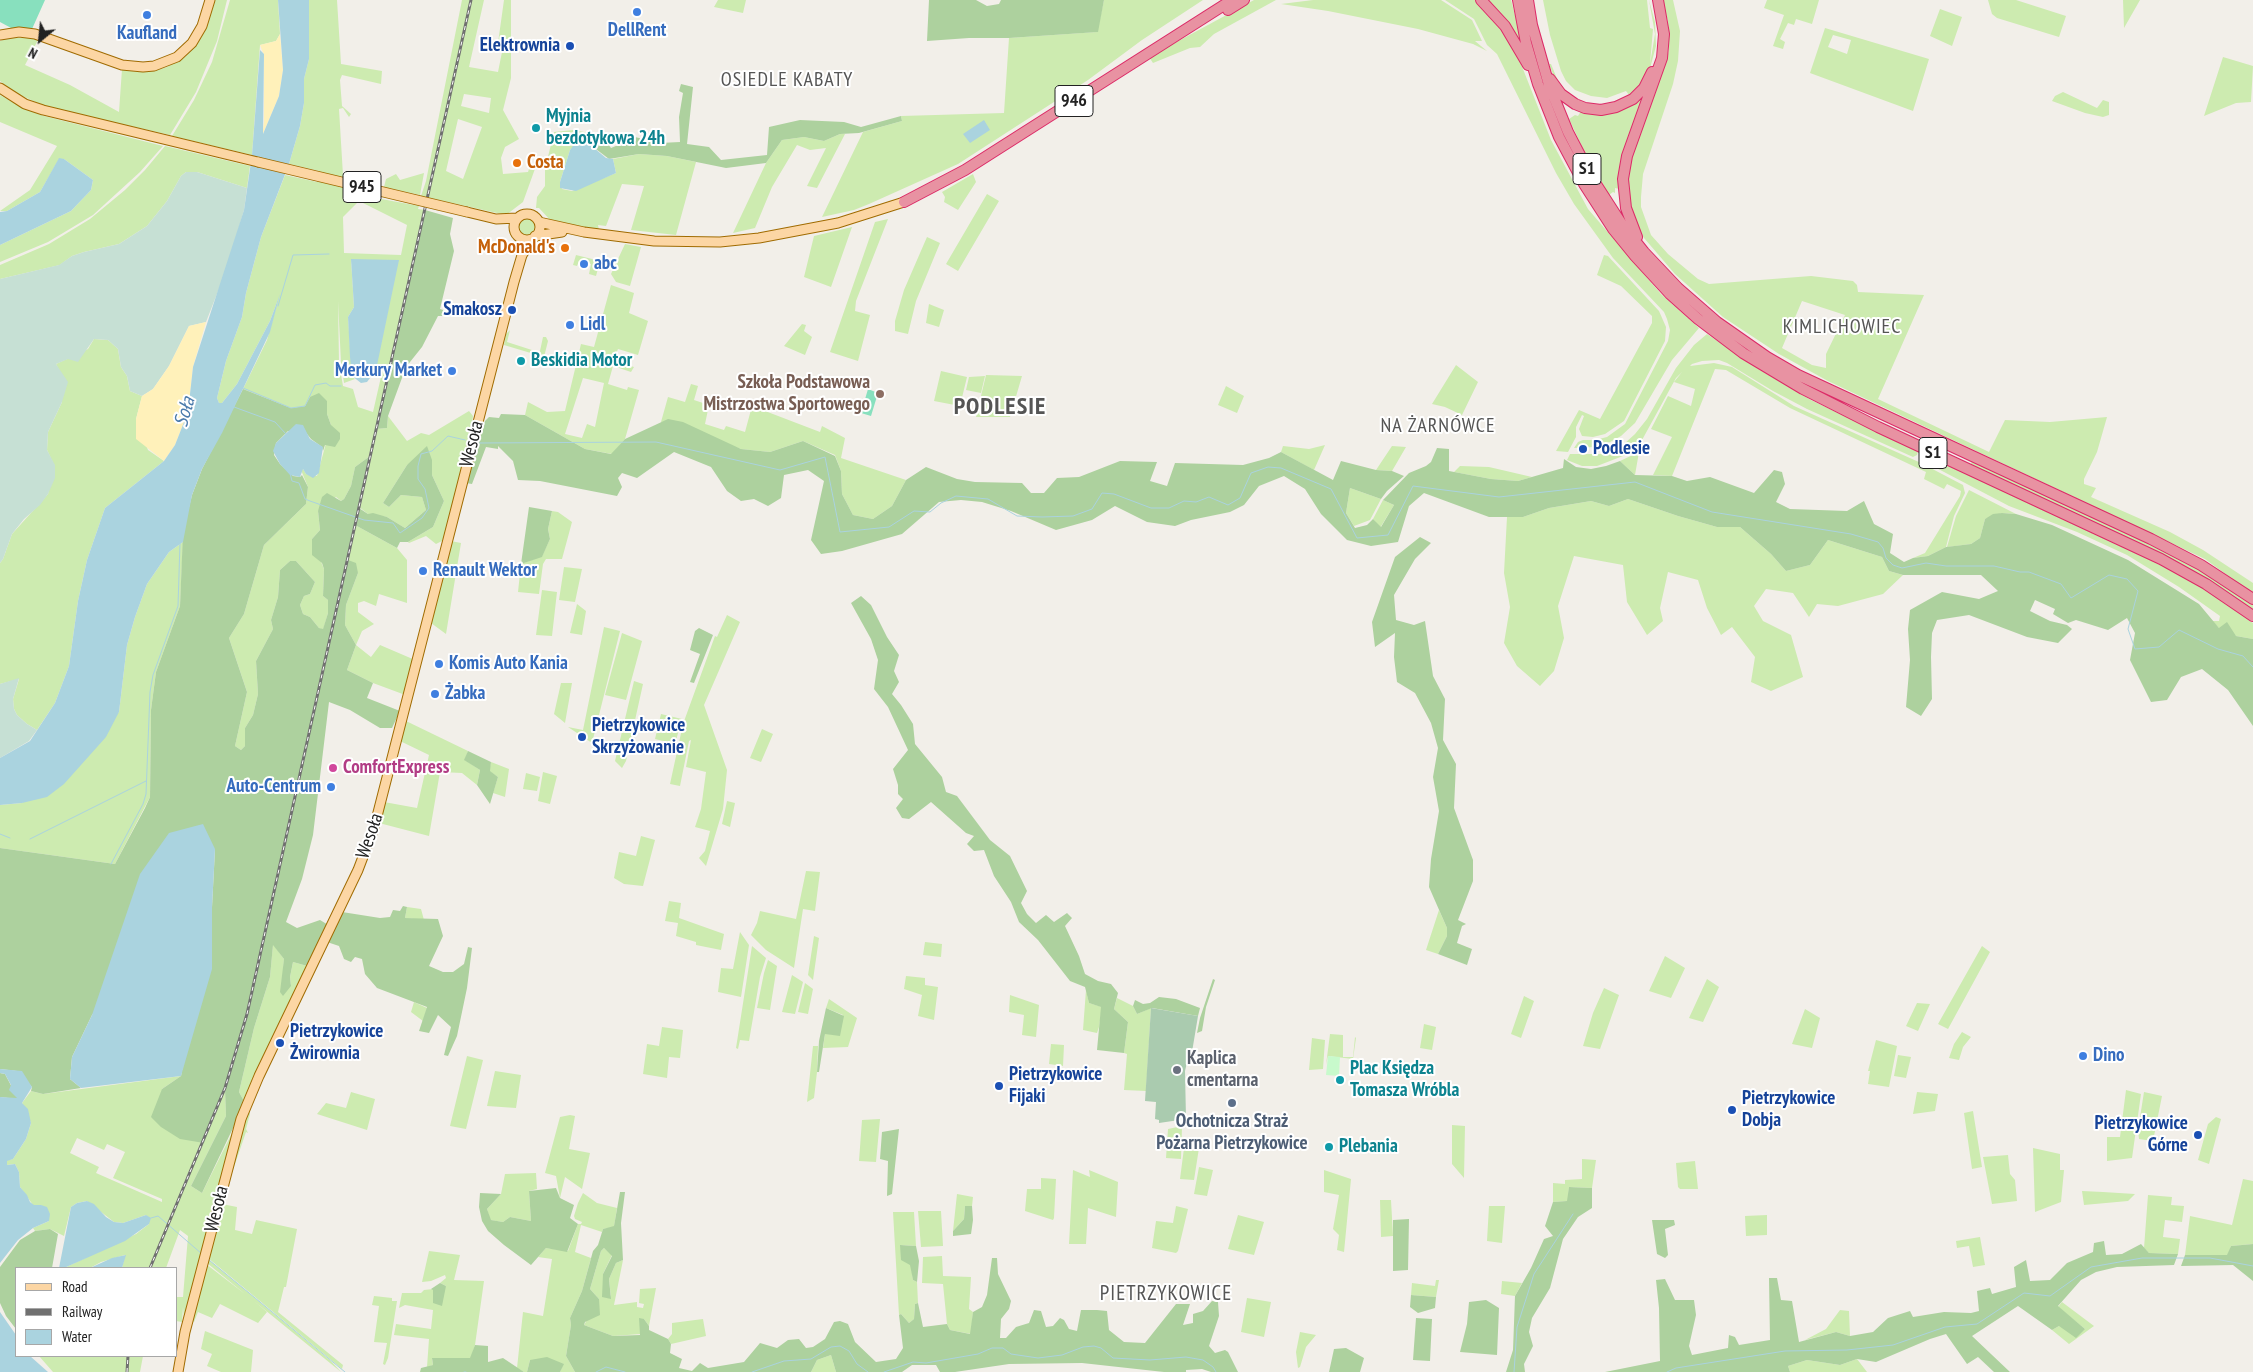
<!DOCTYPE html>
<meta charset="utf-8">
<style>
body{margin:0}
#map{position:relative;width:2253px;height:1372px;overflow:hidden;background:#f2efe9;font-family:"PT Sans Narrow",sans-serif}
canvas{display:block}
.legend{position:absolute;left:15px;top:1267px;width:162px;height:90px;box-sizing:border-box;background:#fff;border:1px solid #a7a7a7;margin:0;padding:6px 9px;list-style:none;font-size:15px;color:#222}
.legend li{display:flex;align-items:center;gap:10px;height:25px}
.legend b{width:25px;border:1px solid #a7a7a7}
.north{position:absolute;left:15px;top:15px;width:50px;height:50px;-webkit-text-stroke:4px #fff;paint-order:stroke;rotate:208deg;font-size:14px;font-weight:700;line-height:20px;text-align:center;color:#222}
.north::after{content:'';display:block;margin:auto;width:18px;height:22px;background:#222;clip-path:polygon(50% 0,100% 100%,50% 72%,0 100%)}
</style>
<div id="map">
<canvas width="2253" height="1372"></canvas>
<ul class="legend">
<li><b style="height:6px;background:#fcd6a4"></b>Road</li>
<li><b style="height:6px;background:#707070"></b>Railway</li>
<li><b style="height:14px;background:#aad3df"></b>Water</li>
</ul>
<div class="north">N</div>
</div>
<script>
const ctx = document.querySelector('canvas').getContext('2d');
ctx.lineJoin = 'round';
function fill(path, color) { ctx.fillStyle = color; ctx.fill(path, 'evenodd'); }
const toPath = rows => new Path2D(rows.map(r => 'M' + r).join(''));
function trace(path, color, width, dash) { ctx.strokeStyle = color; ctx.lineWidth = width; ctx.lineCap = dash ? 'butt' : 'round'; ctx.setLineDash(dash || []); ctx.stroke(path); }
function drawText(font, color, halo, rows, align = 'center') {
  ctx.font = font + ' "PT Sans Narrow",sans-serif'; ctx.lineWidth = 4; ctx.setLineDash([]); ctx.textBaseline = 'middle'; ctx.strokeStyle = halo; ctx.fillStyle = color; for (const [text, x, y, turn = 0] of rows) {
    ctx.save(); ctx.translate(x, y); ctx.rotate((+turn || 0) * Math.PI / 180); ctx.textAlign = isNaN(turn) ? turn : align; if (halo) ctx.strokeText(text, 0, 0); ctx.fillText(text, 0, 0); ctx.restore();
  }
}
const grass = toPath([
 [215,0,227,0,217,41,196,92,170,135,46,107,16,93,0,81,0,41,8,38,32,38,38,40,25,65,70,85,119,112,122,69,138,72,154,71,167,67,185,57,195,46,204,32],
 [230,0,278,0,280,34,276,41,260,45,252,155,172,136,194,100,212,62],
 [309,0,337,0,341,64,382,71,381,84,342,75,340,80,342,106,351,114,349,117,343,108,339,109,344,192,419,206,418,209,425,210,376,429,387,428,388,416,407,441,421,433,429,435,469,411,473,416,464,481,442,541,436,544,426,536,409,543,408,542,433,527,444,501,432,475,432,460,407,465,383,503,389,507,401,495,422,497,426,510,405,528,387,517,368,514,359,507,370,456,355,467,351,486,344,499,341,501,336,497,318,511,320,530,312,539,324,569,323,596,328,600,328,613,323,630,319,628,310,617,303,614,300,605,304,596,310,594,315,582,296,561,290,561,280,570,278,597,271,620,273,629,256,661,258,694,253,715,245,728,245,746,241,750,235,746,247,692,229,638,244,614,264,545,306,504,308,487,301,470,302,469,304,470,306,474,317,476,331,425,327,414,327,401,310,397,305,406,291,408,243,389,267,340,279,297,270,321,237,384,222,403,219,403,217,398,226,361,242,317,246,293,261,237,285,175,317,182,319,171,289,164,300,126,304,103,304,79,309,59],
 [359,201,407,225,401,255,344,253,343,217],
 [351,259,376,370,373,376,383,368,373,412,358,407,353,389,343,386,339,363,338,301,341,363,344,383,355,379,352,376,348,317,354,307],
 [462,0,484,0,469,67,498,72,502,52,497,50,504,0,511,0,511,78,503,110,519,139,505,147,501,158,503,174,528,172,529,169,536,166,523,202,506,215,421,196,426,181],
 [464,94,491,98,489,113,461,106],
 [458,119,482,127,463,179,446,171],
 [718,0,746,0,743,13,714,7],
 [1104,0,1203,0,1142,40,1088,80,958,164,869,204,854,210,822,217,863,132,902,121,901,116,1004,113,1009,38,1097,32],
 [1254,0,1276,0,1214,34,1200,47,1190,48,1153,63,1149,57],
 [1313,0,1441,0,1472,20,1482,41,1475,41,1487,51,1473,44,1418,29,1328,11,1281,4],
 [1445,0,1476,0,1508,37,1521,64,1551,140,1588,209,1661,294,1699,328,1672,360,1635,423,1621,436,1610,442,1595,447,1574,448,1578,442,1583,440,1595,440,1607,437,1625,424,1668,341,1670,330,1667,319,1664,312,1613,258,1574,204,1556,173,1497,54,1487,45,1474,19],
 [1484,0,1511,0,1525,54],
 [1543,0,1647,0,1650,28,1653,29,1650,64,1655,34,1649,0,1655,22,1656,46,1649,72,1638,91,1624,102,1600,107,1582,104,1564,92,1556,82,1549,64,1551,64,1558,81,1566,91,1581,102,1591,105,1606,105,1623,100,1634,92,1643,81,1629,95,1626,91,1607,98,1591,96,1575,90,1566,81,1561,71,1550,35],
 [1662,0,1673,0,1680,31,1678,61,1673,84,1643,174,1641,197,1641,207,1651,235,1668,254,1698,279,1709,284,1811,276,1853,281,1857,285,1858,292,1924,295,1878,399,1989,452,2005,420,2050,422,2107,417,2097,452,2084,479,2084,484,2096,488,2091,497,2170,532,2203,550,2253,583,2253,594,2205,559,1828,381,1779,354,1723,317,1675,274,1644,238,1635,223,1630,206,1627,182,1630,158,1666,62,1669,50,1668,21],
 [1802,301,1845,315,1826,354,1826,368,1812,365,1782,348],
 [1767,0,1819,0,1812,24,1796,19,1794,25,1788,23,1780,39,1785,42,1783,49,1773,46,1784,15,1764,8],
 [1988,0,2016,0,2066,16,2059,37,1997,18,1992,14],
 [2123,0,2140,0,2124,28],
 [1940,9,1962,17,1952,46,1930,36],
 [1825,28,1929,59,1913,111,1810,73],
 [1833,35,1851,40,1847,54,1828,47],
 [2223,57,2253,66,2251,102,2236,103,2204,116],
 [1647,89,1619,189,1615,188,1615,193,1613,192,1609,195,1588,159,1569,119,1575,115,1578,116,1581,111,1620,110,1626,108],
 [2063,92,2097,108,2103,100,2109,102,2109,115,2103,117,2085,113,2052,101,2055,96],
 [0,95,19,106,44,116,163,146,140,172,93,215,48,242,0,262,0,245,71,211,91,190,93,180,64,159,59,159,40,192,7,211,0,211,30,190,57,146,0,122],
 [573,130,590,133,588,143,577,143,570,150,560,182,562,189,572,191,616,173,613,159,639,154,667,156,696,162,676,235,631,230,644,186,622,184,606,226,598,225,599,230,552,222,539,208,536,208,537,197,545,186,545,169,554,132],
 [840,134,845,134,817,188,807,186,826,148,810,150,797,145,772,187,755,228,733,233,766,163,782,140,804,137,824,141],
 [165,146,250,166,247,188,197,172,186,172,181,176,167,201,147,226,119,244,84,252,72,256,60,265,0,279,0,265,49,244,90,219,125,190,145,170],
 [424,173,420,195,384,187,386,179,396,174,400,180],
 [973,174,976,182,958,210,944,202,945,197,942,192],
 [987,194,999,201,958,271,946,264],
 '517 227a9 9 0 1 1 18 0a9 9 0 1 1-18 0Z',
 [888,219,856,301,855,311,870,315,858,361,830,352,875,222],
 [852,227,831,287,804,277,814,236],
 [927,237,940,243,916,301,908,334,895,331,895,321,904,290],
 [625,244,641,247,630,286,616,282,611,274],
 [576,255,600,261,596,276,589,274,591,264,579,261,577,266,573,265],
 [1604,255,1608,256,1659,311,1666,327,1665,341,1624,421,1605,434,1593,437,1582,436,1579,429,1584,416,1582,415,1576,427,1576,437,1568,452,1556,451,1579,410,1600,419,1652,323,1652,316,1621,286,1597,275],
 [611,285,634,293,629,313,648,321,638,355,618,349,614,359,614,361,634,367,631,372,613,366,608,384,627,390,628,387,639,390,625,439,612,454,585,449,525,415,528,402,547,412,565,411,581,344,594,347],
 [583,378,604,383,595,427,587,424,582,438,565,434],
 [929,304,944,310,939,327,926,323],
 [802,324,806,325,804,331,812,337,805,355,784,346],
 [510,330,507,342,535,351,540,351,543,337,546,337,548,341,544,357,504,345,506,334],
 [1707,334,1757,368,1811,400,1918,451,1917,455,1913,457,1807,409,1773,391,1727,363,1719,360,1702,361,1692,364,1690,366,1714,363,1732,367,1794,406,1921,463,1963,485,1965,493,1954,516,1946,547,1928,556,1913,558,1925,553,1960,496,1961,491,1947,484,1944,489,1924,479,1926,472,1790,408,1726,370,1715,369,1672,476,1653,475,1672,437,1651,429,1668,396,1691,406,1695,389,1674,382,1682,372,1676,378,1636,451,1597,466,1582,466,1567,460,1570,454,1605,454,1624,444,1635,434,1647,419,1676,368,1694,345],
 [94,339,108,340,118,349,121,367,127,376,130,391,142,396,136,419,148,450,164,461,105,508,87,560,78,601,69,666,55,703,37,730,27,724,17,715,14,709,13,699,19,679,0,684,0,563,3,559,12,534,48,494,54,465,47,450,48,432,62,402,61,375,56,364,88,349],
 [1456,365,1478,382,1462,415,1445,407,1432,404],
 [941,371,967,377,960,406,934,401],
 [986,375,1022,376,1010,417,976,417],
 [985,376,981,393,966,390,969,377],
 [691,384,698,386,694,400,709,405,705,424,724,430,726,426,745,432,752,406,820,432,822,426,845,438,841,458,906,480,892,506,873,519,853,515,842,494,841,471,835,455,803,441,770,452,741,449,661,422,668,397,685,402],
 [1226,386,1244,396,1237,413,1218,405],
 [1325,445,1314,470,1281,452,1283,446,1309,449],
 [1392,446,1406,447,1392,471,1376,470],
 [1639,452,1635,475,1620,461],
 [1924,454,2098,533,2173,570,2227,603,2253,623,2253,639,2236,636,2219,628,2212,621,2219,621,2220,616,2179,587,2127,555,2077,532,2009,506,1923,461,1921,458],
 [1973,460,2173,553,2253,603,2253,612,1970,465],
 [1460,466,1489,467,1532,477,1518,481,1491,479,1454,472],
 [1350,488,1381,499,1370,520,1354,526,1346,513],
 [1969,490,2016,514,2002,513,1985,519,1980,538,1971,544,1947,547,1956,516],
 [1628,499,1678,516,1717,527,1740,527,1771,554,1786,571,1810,565,1828,540,1882,557,1889,571,1903,575,1883,594,1838,606,1817,604,1809,617,1793,593,1766,589,1754,606,1763,621,1791,635,1803,677,1771,691,1751,682,1755,657,1732,627,1721,635,1707,608,1698,580,1668,572,1660,608,1663,621,1647,635,1627,602,1623,565,1574,556,1558,606,1564,638,1554,671,1540,686,1517,666,1504,643,1510,607,1504,573,1507,517,1523,517,1549,508,1591,501,1609,506],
 [1383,500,1394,505,1380,528,1373,519],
 [552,511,558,512,572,522,562,559,546,559,543,564,539,594,518,592,521,564,542,556,550,539,548,529],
 [355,525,397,548,407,560,407,603,379,594,376,606,364,601,358,603,358,612,374,624,362,631,356,645,371,657,380,645,415,660,408,696,373,683,347,670,356,645,345,625,346,605,358,573,347,560],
 [451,541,461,543,446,634,431,623],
 [183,542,180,606,156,672,151,710,150,797,115,864,0,848,0,805,22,803,119,712,127,645,135,617,147,584,169,552],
 [564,567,582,569,575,602,559,600],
 [542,590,557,592,552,636,536,635],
 [577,604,586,611,582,635,570,633],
 [727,615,740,622,704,705,727,770,723,809,706,866,699,858,705,851,710,831,695,827,701,809,706,772,686,767,691,740,689,741,680,786,670,784,683,724,715,636,717,637],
 [604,627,620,631,592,743,568,727,583,730],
 [622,633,642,641,626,700,605,695],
 [634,681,643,684,626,761,622,768,615,761],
 [561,683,572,683,565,723,554,714],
 [661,714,682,719,675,744,655,739],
 [406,721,468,751,465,760,480,770,477,785,462,773,440,772,429,836,379,823,384,802,417,808,429,755,400,741],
 [762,729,773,734,761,762,750,758],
 [491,762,509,769,505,797,493,793,498,777,489,771],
 [543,772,557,776,550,804,538,801],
 [526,773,540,777,537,791,523,789],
 [727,801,735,803,730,827,722,824],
 [641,836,655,840,643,886,624,884,614,878,619,852,636,856],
 [806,871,820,872,815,911,803,909,794,968,766,950,751,935,757,923,760,911,796,919],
 [669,901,681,903,679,918,724,934,721,950,696,945,696,942,676,936,678,923,665,921],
 [407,907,421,909,424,920,405,918],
 [1439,910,1447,928,1447,936,1438,954,1426,950],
 [740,932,749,945,741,997,718,992,721,968,733,969],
 [814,936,819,938,813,980,808,975],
 [925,942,942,944,941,957,923,955],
 [273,944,284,959,283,973,291,986,290,977,293,962,311,967,246,1105,239,1092,254,1028,270,977],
 [752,946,766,958,760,977,749,1041,740,1040,738,1049,736,1048],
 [1982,946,1990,952,1948,1029,1938,1024],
 [1665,956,1685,968,1671,998,1649,991],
 [768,960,777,966,770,1010,757,1008,764,973],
 [792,975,803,982,795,1014,782,1012],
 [906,976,925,978,925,985,938,987,934,1020,918,1016,922,995,904,989],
 [1707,979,1719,987,1703,1022,1689,1018],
 [805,983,813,989,808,1014,798,1012],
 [1604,988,1619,995,1600,1049,1583,1046,1593,1013],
 [1086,990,1089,1003,1102,1007,1099,1027,1097,1033,1083,1030],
 [1010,995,1039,1005,1036,1037,1022,1035,1024,1015,1009,1012],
 [1524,996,1534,1001,1521,1038,1511,1034],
 [1117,998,1133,1006,1137,1014,1151,1008,1146,1091,1124,1090,1127,1054,1124,1053,1128,1022,1114,1009],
 [829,999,857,1018,848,1047,823,1048,825,1034,843,1015,826,1008],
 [414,1002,427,1008,423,1021,411,1012],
 [1917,1003,1930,1004,1918,1031,1906,1026],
 [1805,1009,1820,1018,1812,1048,1792,1044],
 [1424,1024,1436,1027,1432,1050,1420,1048],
 [662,1027,683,1030,680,1058,669,1057,667,1078,643,1074,647,1044,659,1046],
 [1962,1032,1971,1037,1963,1047,1959,1060,1949,1058,1954,1044],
 [1330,1034,1343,1035,1343,1057,1353,1057,1355,1037,1356,1038,1353,1059,1328,1056,1326,1065],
 [1312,1038,1325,1040,1323,1069,1309,1070],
 [1876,1040,1897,1046,1889,1087,1868,1084,1870,1071,1868,1071],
 [1051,1044,1064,1045,1063,1066,1049,1064],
 [813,1046,818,1046,817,1072,814,1098,807,1102],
 [1898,1055,1911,1057,1906,1078,1894,1076],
 [467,1056,483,1060,466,1129,450,1126],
 [495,1071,521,1075,516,1108,487,1106],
 [181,1076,162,1089,225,1088,226,1116,191,1186,202,1193,238,1121,185,1332,183,1307,182,1322,176,1321,176,1297,183,1297,188,1236,180,1230,166,1268,122,1268,125,1255,101,1262,90,1268,64,1268,136,1234,149,1224,146,1215,123,1223,114,1222,87,1201,77,1203,71,1207,64,1236,50,1229,35,1231,33,1228,49,1221,41,1205,33,1205,20,1187,19,1172,15,1164,7,1165,7,1160,13,1159,26,1139,31,1123,22,1103,31,1091,43,1094],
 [77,1138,104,1150,107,1144,125,1152,113,1178,162,1199,162,1202,96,1173,99,1167,70,1153],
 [2126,1090,2141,1094,2132,1158,2107,1161,2107,1137,2120,1137],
 [351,1092,375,1099,367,1130,317,1114,326,1103,346,1108],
 [1917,1092,1938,1094,1935,1111,1913,1114],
 [2144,1092,2162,1096,2153,1141,2139,1139,2138,1130],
 [249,1109,250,1114,246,1129,248,1133,246,1132,223,1199,238,1140],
 [1973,1111,1982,1167,1972,1169,1964,1113],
 [570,1115,575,1116,569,1149,590,1153,582,1189,565,1177,560,1198,556,1176,545,1173,560,1117],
 [2216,1117,2221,1119,2209,1164,2198,1160,2208,1124],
 [880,1119,876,1162,859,1161,862,1120],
 [1452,1125,1465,1126,1464,1178,1452,1164],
 [1182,1126,1181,1159,1166,1158,1168,1129],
 [1184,1148,1199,1148,1194,1180,1180,1179],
 [2033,1148,2060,1154,2060,1170,2064,1170,2061,1202,2035,1212],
 [2008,1155,2010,1174,2015,1180,2017,1201,1992,1204,1983,1157],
 [1582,1159,1596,1160,1592,1188,1569,1187,1568,1201,1553,1202,1553,1183,1565,1184,1565,1180,1582,1179],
 [1695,1161,1698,1189,1680,1189,1678,1187,1676,1163],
 [1199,1167,1213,1170,1207,1196,1194,1194],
 [1073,1170,1090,1177,1089,1170,1118,1182,1116,1217,1088,1208,1086,1244,1069,1244],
 [1324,1170,1351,1179,1344,1252,1337,1250,1339,1235,1333,1229,1339,1195,1324,1192],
 [536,1173,537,1189,529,1191,531,1221,510,1217,503,1222,490,1220,487,1209,501,1194,505,1174],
 [1041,1178,1056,1179,1054,1218,1053,1220,1025,1211,1027,1189,1041,1189],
 [2243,1179,2253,1181,2253,1244,2231,1246,2228,1255,2185,1255,2190,1216,2232,1225],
 [2082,1191,2103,1192,2135,1194,2128,1201,2084,1205],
 [583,1193,597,1203,617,1208,614,1227,603,1229,602,1232,581,1225,575,1252,591,1258,582,1291,570,1318,571,1325,566,1356,575,1372,560,1372,563,1364,530,1360,527,1372,524,1372,517,1368,523,1312,543,1316,552,1259,538,1257,546,1248,568,1251,578,1224,581,1224,582,1222,575,1219,574,1216,578,1203],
 [957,1194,973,1197,972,1206,965,1206,964,1219,953,1231],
 [2148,1195,2172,1197,2171,1205,2184,1206,2182,1222,2165,1220,2163,1237,2180,1239,2178,1254,2149,1253,2144,1248],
 [1380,1200,1391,1200,1393,1236,1381,1237],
 [222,1204,237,1207,235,1230,252,1234,256,1220,297,1229,286,1287,284,1287,278,1312,343,1365,342,1369,208,1258],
 [1176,1206,1188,1209,1178,1251,1176,1253,1152,1248,1156,1221,1173,1223],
 [1489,1206,1505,1206,1502,1243,1487,1241],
 [918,1211,941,1211,943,1246,921,1247],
 [893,1212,914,1212,916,1246,901,1245,911,1265,913,1280,917,1282,918,1303,915,1304,914,1319,909,1323,901,1314,899,1315],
 [1238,1215,1264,1222,1254,1255,1228,1249],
 [1767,1215,1767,1235,1746,1236,1745,1216],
 [1980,1237,1985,1265,1973,1267,1969,1246,1957,1248,1956,1241],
 [604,1248,612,1255,603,1274,611,1298,609,1279,616,1263,623,1260,614,1305,637,1302,637,1307,643,1308,644,1304,639,1303,640,1289,656,1288,649,1326,644,1319,641,1334,613,1336,584,1325,599,1299,590,1289,601,1251],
 [429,1251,460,1255,454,1280,484,1281,475,1345,471,1358,432,1359,433,1365,427,1367,429,1339,394,1335,396,1324,431,1329,433,1310,405,1305,399,1308,402,1293,421,1293,424,1290,433,1289,433,1303,446,1286,440,1283,446,1278,445,1275,431,1281,422,1282],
 [942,1256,943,1276,971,1277,969,1309,973,1312,971,1334,950,1330,947,1324,943,1284,922,1283,923,1257],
 [208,1259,331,1361,341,1372,254,1301,267,1312,258,1323,220,1304,212,1318,198,1312,194,1322,191,1320,206,1264,245,1294,207,1263],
 [1436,1280,1439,1280,1436,1297,1411,1295,1412,1283,1435,1286],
 [1502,1281,1522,1283,1515,1296,1501,1294],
 [374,1296,392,1298,392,1301,397,1301,388,1358,385,1365,383,1364,387,1343,374,1342,379,1306,372,1305],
 [1247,1298,1271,1302,1264,1337,1241,1332],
 [2062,1302,2094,1326,2069,1344,2052,1330,2059,1326,2085,1329,2058,1307],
 [1840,1310,1849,1311,1850,1336,1836,1332,1805,1340,1826,1329],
 [703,1319,706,1336,671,1344,668,1339,672,1334,672,1323],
 [205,1331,253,1350,251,1372,221,1372,207,1366,212,1354,201,1349],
 [1300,1332,1316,1335,1306,1347,1300,1367,1298,1368,1296,1352],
 [831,1355,836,1372,811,1372,817,1360],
 [39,1356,143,1356,140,1372,53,1372],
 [1857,1359,1867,1372,1790,1372,1788,1366,1807,1360,1840,1365]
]);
const forest = toPath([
 [929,0,976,0,987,6,999,4,1001,0,1104,0,1098,32,1009,38,969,38,927,41],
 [681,84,693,87,687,144,709,147,721,160,767,155,769,127,800,120,844,122,861,127,901,116,902,121,859,133,840,134,824,141,804,137,782,140,766,163,726,168,667,156,639,154,609,159,588,143,590,133,605,140,611,148,623,143,636,141,635,137,660,143,680,142,679,117,683,93,679,91],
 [425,210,453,218,450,234,454,251,440,309,450,312,444,316,438,316,422,347,406,367,388,416,387,428,376,429],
 [243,389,291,408,305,406,310,397,319,393,327,401,327,414,331,425,340,433,340,439,335,447,325,445,323,451,322,447,311,439,307,434,288,431,276,443,274,455,280,464,293,476,300,477,302,475,308,487,306,504,264,545,244,614,229,638,247,692,235,746,241,750,245,746,245,728,253,715,258,694,256,661,273,629,271,620,278,597,280,570,290,561,296,561,315,582,310,594,304,596,300,605,303,614,310,617,319,628,323,629,328,613,328,600,323,596,324,569,322,563,312,555,312,539,320,530,318,511,322,497,327,493,341,501,344,499,351,486,355,467,370,456,359,508,368,514,373,513,387,517,405,528,426,510,422,497,401,495,389,507,383,503,407,465,427,446,432,460,432,475,444,501,433,527,408,542,400,542,397,548,355,525,348,560,356,563,358,573,346,605,345,625,356,645,347,670,373,683,367,698,400,711,392,728,380,728,350,710,329,702,313,835,302,879,286,922,297,928,320,920,330,926,311,967,293,962,290,977,291,986,283,996,280,992,284,959,273,945,270,977,254,1028,239,1092,246,1105,234,1126,202,1193,191,1186,226,1116,225,1090,204,1143,180,1139,161,1127,151,1117,162,1089,181,1076,212,907,215,849,92,1015,72,1057,70,1079,81,1088,43,1094,31,1091,32,1087,17,1071,0,1069,0,848,115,864,145,808,150,797,151,710,156,672,180,606,183,532,192,495,202,469],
 [501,414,525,415,585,449,611,454,625,439,668,419,683,422,741,449,770,452,803,441,835,456,841,471,842,494,853,515,873,519,892,506,906,480,926,467,957,479,975,482,1022,483,1031,493,1044,493,1057,478,1079,477,1120,461,1157,462,1150,481,1167,486,1175,463,1243,465,1269,458,1281,452,1333,480,1341,461,1376,470,1392,471,1404,476,1387,491,1381,499,1350,488,1346,513,1355,528,1367,525,1373,519,1381,527,1394,505,1383,500,1409,473,1426,466,1431,462,1437,448,1449,449,1449,471,1491,479,1518,481,1563,468,1564,459,1576,467,1591,469,1606,466,1620,461,1635,475,1672,476,1687,481,1710,477,1754,493,1774,470,1782,472,1785,484,1776,502,1790,509,1847,511,1864,501,1874,524,1893,534,1890,553,1904,562,1913,558,1928,556,1946,547,1971,544,1980,538,1985,519,1993,514,2002,513,2016,514,2052,525,2128,560,2199,604,2219,628,2227,622,2236,636,2253,639,2253,726,2228,690,2202,669,2181,677,2167,700,2151,702,2130,660,2135,633,2127,618,2108,630,2076,620,2068,623,2053,614,2055,609,2035,600,2030,611,2050,621,2067,625,2072,629,2058,643,2027,637,1969,615,1937,620,1932,633,1931,657,1932,699,1921,716,1906,707,1910,660,1908,629,1910,610,1942,592,1979,599,1998,591,1981,575,1903,575,1889,571,1882,557,1828,540,1810,565,1786,571,1771,554,1740,527,1717,527,1678,516,1628,499,1609,506,1591,501,1549,508,1523,517,1489,517,1424,493,1409,506,1398,542,1371,546,1347,540,1321,514,1305,489,1284,476,1259,486,1244,505,1230,512,1191,520,1175,526,1147,522,1115,506,1092,520,1056,530,1011,511,982,502,961,500,939,502,902,534,842,551,821,554,811,540,824,481,808,470,784,475,781,498,768,506,754,499,741,501,727,491,711,467,674,452,637,478,622,473,618,478,622,487,617,496,540,481,518,480,513,461,498,446,498,449,486,447,472,484,466,483,485,421,489,417,499,418],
 [529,507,552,511,548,529,550,539,542,557,521,564],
 [1420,537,1431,543,1415,559,1394,595,1396,620,1414,625,1425,621,1433,676,1445,699,1443,740,1456,764,1454,808,1473,860,1473,881,1458,920,1466,924,1462,926,1457,943,1472,949,1467,965,1438,954,1447,936,1447,928,1429,887,1431,859,1439,811,1433,777,1438,748,1431,723,1415,693,1397,682,1394,657,1395,633,1375,647,1372,622,1395,557],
 [861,596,871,605,887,637,899,655,894,671,899,682,892,694,901,705,913,724,915,744,942,777,946,792,957,796,990,840,1010,856,1027,891,1021,903,1027,914,1036,923,1046,915,1054,922,1067,913,1072,918,1065,926,1079,956,1085,974,1098,981,1111,984,1118,993,1114,1009,1128,1022,1124,1053,1097,1050,1101,1007,1089,1003,1085,987,1070,981,1038,940,1019,922,1011,902,994,876,984,850,974,851,967,844,974,836,966,833,931,802,909,819,902,818,896,808,903,799,898,794,898,785,893,769,908,750,888,707,874,689,878,660,871,639,851,603],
 [699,628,713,635,694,683,690,682,700,654,690,650,695,631],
 [468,751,491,762,490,771,498,777,490,804,477,785,480,770,464,760],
 [403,906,407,907,405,918,438,919,443,936,429,966,443,972,453,972,464,964,468,947,472,948,467,988,457,1036,448,1056,444,1055,451,1027,438,1015,429,1033,419,1031,427,1007,377,988,365,974,362,959,355,957,351,962,344,959,339,946,327,942,342,912,380,918,390,917,393,910,400,911],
 [1213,979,1215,980,1206,1007,1202,1031,1197,1033,1200,1018],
 [1159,997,1176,999,1200,1008,1198,1016,1152,1008,1137,1014,1133,1006,1135,1000,1143,1004,1150,1003],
 [826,1008,844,1016,840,1036,825,1034,819,1072,817,1072,819,1041],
 [0,1073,5,1074,18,1099,0,1097],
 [899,1129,892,1194,887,1196,888,1161,880,1159,882,1132],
 [1569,1187,1592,1188,1592,1208,1578,1217,1563,1239,1550,1288,1532,1318,1529,1332,1533,1346,1524,1364,1525,1372,1506,1372,1513,1350,1515,1296,1531,1268,1544,1239,1553,1236,1545,1226,1553,1202,1567,1201],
 [556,1188,560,1198,574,1205,570,1218,578,1224,567,1252,546,1248,531,1265,504,1245,488,1231,482,1221,479,1207,480,1193,501,1194,487,1209,491,1220,503,1222,510,1217,531,1221,529,1191],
 [620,1192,625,1192,621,1223,623,1260,616,1263,609,1279,611,1299,602,1297,603,1274,612,1256,604,1248,601,1251,590,1289,599,1299,600,1315,585,1322,584,1325,613,1336,640,1335,639,1318,644,1319,649,1326,649,1330,668,1339,671,1344,670,1353,682,1359,679,1368,692,1371,700,1363,708,1368,744,1362,760,1343,777,1348,788,1340,799,1339,806,1348,813,1347,825,1339,834,1322,840,1321,848,1324,855,1342,876,1362,896,1359,903,1348,899,1315,901,1314,909,1323,914,1319,915,1304,918,1303,923,1327,947,1324,950,1330,970,1334,973,1312,982,1307,987,1295,992,1258,997,1258,998,1274,1011,1301,1009,1309,1001,1319,1000,1338,1006,1338,1016,1327,1029,1323,1034,1310,1041,1311,1046,1327,1053,1326,1060,1318,1064,1320,1069,1329,1077,1331,1081,1310,1097,1310,1107,1311,1109,1330,1124,1342,1145,1343,1176,1304,1190,1304,1183,1325,1193,1323,1193,1314,1203,1311,1212,1301,1218,1302,1219,1316,1209,1346,1215,1353,1225,1350,1228,1352,1238,1372,1211,1372,1202,1369,1186,1370,1186,1372,1164,1372,1082,1363,1009,1364,955,1372,940,1372,936,1365,912,1365,902,1372,836,1372,831,1355,817,1360,811,1372,575,1372,566,1356,571,1325,570,1318,582,1291,593,1251,598,1245,603,1229,614,1226],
 [965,1206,972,1206,973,1220,971,1234,953,1236,953,1231,964,1219],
 [1409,1219,1408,1270,1393,1271,1393,1220],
 [1652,1220,1674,1220,1675,1225,1665,1229,1668,1255,1665,1258,1657,1254],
 [50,1229,58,1234,52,1268,16,1268,16,1329,6,1316,0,1303,0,1267,20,1240,35,1231],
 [2104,1241,2106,1255,2122,1254,2141,1244,2149,1253,2178,1254,2174,1265,2117,1267,2096,1272,2081,1280,2058,1306,2085,1329,2076,1338,2059,1326,2052,1330,2018,1306,1972,1336,2010,1372,1994,1372,1978,1357,1967,1364,1946,1334,1930,1339,1876,1362,1857,1359,1840,1365,1807,1360,1788,1366,1790,1372,1605,1372,1660,1361,1659,1308,1656,1280,1665,1279,1675,1300,1694,1300,1696,1315,1689,1346,1692,1355,1728,1348,1729,1335,1735,1337,1739,1345,1770,1340,1769,1278,1777,1278,1781,1300,1792,1301,1799,1342,1836,1332,1850,1336,1873,1332,1888,1318,1910,1311,1913,1317,1944,1312,1971,1313,1979,1311,1977,1291,1990,1288,1992,1294,2016,1287,2014,1267,2026,1260,2030,1281,2050,1280,2067,1263,2093,1252,2094,1243],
 [2253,1244,2253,1281,2233,1265,2181,1266,2185,1255,2227,1255,2231,1246],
 [900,1245,916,1246,919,1261,917,1282,913,1280,910,1265,901,1260],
 [440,1283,446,1286,442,1306,433,1303,433,1290,431,1289],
 [1411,1295,1436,1297,1435,1308,1418,1313,1410,1307],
 [1486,1300,1499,1308,1497,1355,1460,1352,1467,1324,1469,1302],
 [1416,1318,1432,1319,1430,1361,1413,1360],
 [475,1345,488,1346,488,1362,503,1358,524,1372,420,1372,421,1368,433,1365,432,1358,470,1358],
 [1346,1348,1364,1358,1360,1372,1329,1372,1334,1349],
 [547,1357,564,1364,560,1372,527,1372,530,1360]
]);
const wetland = toPath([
 [186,172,197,172,247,188,244,210,227,268,206,322,189,326,169,366,153,389,142,396,130,391,127,376,121,367,118,349,108,340,94,339,78,362,68,359,56,364,68,382,62,402,48,432,47,450,55,465,55,478,48,494,40,505,24,519,12,534,3,559,0,563,0,279,59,265,72,256,84,252,119,244,147,226,167,201,181,176],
 [19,678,13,699,14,709,17,715,27,724,37,730,29,741,0,758,0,684]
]);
const sand = toPath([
 [280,34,283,70,279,96,262,136,264,122,264,55,260,45,276,41],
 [206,322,193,367,188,412,175,445,164,461,136,439,136,419,142,396,153,389,169,366,189,326]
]);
const cemetery = toPath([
 [1151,1008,1198,1016,1191,1058,1188,1058,1185,1071,1186,1119,1159,1123,1159,1120,1155,1119,1156,1102,1145,1101]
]);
const park = toPath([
 [1328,1056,1340,1057,1339,1076,1326,1075]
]);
const pitch = toPath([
 [0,0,45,0,32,29,13,29,0,22],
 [868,389,878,393,871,416,861,413]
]);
const water = toPath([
 [278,0,309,0,309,59,304,79,304,103,300,126,289,164,261,237,246,293,242,317,226,361,217,398,219,403,222,403,237,384,270,321,280,294,270,332,222,433,202,469,192,495,183,542,169,552,147,584,135,617,127,645,119,712,106,737,64,784,47,797,22,803,0,805,0,758,30,741,55,703,69,666,78,601,87,560,105,508,164,461,175,445,188,412,193,367,244,210,252,155,260,50,264,54,263,134,279,96,283,70],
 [984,120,990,130,970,143,963,134],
 [575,143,588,143,606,158,613,159,616,173,576,191,560,188,560,182,570,150],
 [59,158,64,159,93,180,91,190,71,211,0,245,0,212,7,211,40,192],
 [351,259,399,260,376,370,367,382,361,383,352,376,350,357,348,317,354,307],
 [296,424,303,425,310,439,323,447,319,473,313,478,306,474,303,469,300,477,290,475,280,464,273,451,276,443],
 [203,824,215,849,212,907,212,969,181,1076,81,1088,70,1079,72,1057,92,1015,140,874,169,833],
 [0,1069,22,1071,32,1087,22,1103,28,1109,31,1123,26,1139,13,1159,7,1161,7,1165,15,1164,19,1172,20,1187,27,1195,30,1202,34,1205,41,1205,47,1207,50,1214,49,1221,33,1228,18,1240,0,1263,0,1097,17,1098,9,1090,11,1085,5,1074,0,1073],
 [87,1201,94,1204,106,1217,114,1222,123,1223,146,1215,151,1218,149,1224,125,1241,64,1268,59,1268,71,1207,77,1203],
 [126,1255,122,1268,90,1268,112,1258],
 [0,1312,16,1335,16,1356,30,1356,48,1372,0,1372]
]);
const stream = toPath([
 [278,306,293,255,329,254],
 [243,388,291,408,305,406,315,385,326,383,330,386,341,386],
 [234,407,275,422,286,434],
 [479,443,656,442,780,470,825,457,840,532,889,527,914,511,930,512,941,503,956,496,988,499,1017,516,1042,517,1073,516,1092,509,1102,493,1114,494,1151,508,1169,508,1184,501,1196,502,1209,497,1228,505,1240,498,1251,473,1268,467,1281,468,1331,489,1357,538,1388,535,1413,486,1499,497,1635,482,1712,512,1851,534,1878,542,1883,548,1886,558,1893,565,1902,568,1926,563,1946,566,1994,566,2020,572,2029,572,2061,584,2071,598,2109,575,2127,579,2138,591,2128,629,2135,649,2159,647,2179,630,2218,649,2243,656,2253,667],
 [290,473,292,481,299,483,305,499,310,501,364,520,393,523,400,533,422,518,429,508,425,489,418,479,418,466,421,454,432,451,448,436,465,440],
 [0,834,10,838],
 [30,839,146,781],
 [111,864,143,804,146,794,150,692,153,675,178,606,180,543],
 [151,1218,158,1216,202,1254],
 [209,1260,345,1372],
 [464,1372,466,1372],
 [596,1372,606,1367,625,1372],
 [752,1372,784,1361,811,1359,831,1347,840,1346,849,1351,857,1364,868,1372],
 [884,1372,913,1362,926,1363,949,1359,978,1354,992,1348,1003,1348,1011,1354,1038,1358,1062,1355,1083,1347,1094,1346,1101,1348,1113,1358,1150,1360,1186,1357,1203,1360,1213,1367,1216,1372],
 [1514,1372,1517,1327,1534,1274,1573,1214],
 [1667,1372,1676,1368,1785,1351,1847,1350,1893,1345,1945,1327,1977,1324,2024,1293,2050,1296,2091,1267,2142,1258,2210,1258,2253,1266]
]);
const major = toPath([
 [0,35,19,32,35,34,122,65,143,67,154,66,177,57,192,43,202,26,210,0],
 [0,88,25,104,43,110,258,162],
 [467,212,496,219,517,218],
 '514 227a13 13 0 1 1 26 0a13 13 0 1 1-26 0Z',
 [539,222,584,232,654,241,720,242,759,238,838,223,904,202],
 [535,236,562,232],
 [178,1372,185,1332,241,1119,259,1076,358,870,374,828,514,282,522,255,532,239]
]);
const highway = toPath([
 [1481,0,1505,26,1528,65],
 [1518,0,1526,43,1538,84,1559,137,1584,184,1613,229,1635,256,1670,294,1698,319,1743,353,1803,389,1878,427,2161,559,2206,584,2253,616],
 [1528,0,1532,25,1549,85,1568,132,1592,178,1621,223,1644,252,1678,288,1717,322,1767,357,1798,375,2151,539,2201,565,2253,599],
 [1228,10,1244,0],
 [1550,79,1561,94,1575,104,1585,108,1601,110,1616,107,1633,99,1644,88,1652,72],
 [904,202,965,170,1232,0],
 [1637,237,1626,208,1623,179,1627,156,1662,58,1664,34,1658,0]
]);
const rail = toPath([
 [150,1268,225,1088,247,1014,471,0],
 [127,1372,128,1356]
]);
const majorBridge = toPath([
 [258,162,467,212]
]);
const markers = [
 [637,12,5,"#3f7fe0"],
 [147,15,5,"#3f7fe0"],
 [570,46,5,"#1a4fb4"],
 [536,128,5,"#0f9aa8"],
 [517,163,5,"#e8710a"],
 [565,248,5,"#e8710a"],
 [584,264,5,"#3f7fe0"],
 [512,310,5,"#1a4fb4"],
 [570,325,5,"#3f7fe0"],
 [521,361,5,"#0f9aa8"],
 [452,371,5,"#3f7fe0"],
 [880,394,5,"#8d6e63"],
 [1583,449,5,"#1a4fb4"],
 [423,571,5,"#3f7fe0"],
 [439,664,5,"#3f7fe0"],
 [435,694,5,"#3f7fe0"],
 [582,737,5,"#1a4fb4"],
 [333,768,5,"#d1479c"],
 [331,787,5,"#3f7fe0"],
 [280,1043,5,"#1a4fb4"],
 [2083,1056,5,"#3f7fe0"],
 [1177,1070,5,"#6b7280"],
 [1340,1080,5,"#0f9aa8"],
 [999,1086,5,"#1a4fb4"],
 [1232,1103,5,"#5c6f8a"],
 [1732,1110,5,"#1a4fb4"],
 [2198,1135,5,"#1a4fb4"],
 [1329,1147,5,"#0f9aa8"]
];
const shields = [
 [1074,101,38],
 [1587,169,28],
 [362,187,38],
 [1933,453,28]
];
const shieldNames = [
 ["946",1074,101],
 ["S1",1587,169],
 ["945",362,187],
 ["S1",1933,453]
];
const shopNames = [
 ["DellRent",637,31,"center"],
 ["Kaufland",147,34,"center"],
 ["abc",594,264],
 ["Lidl",580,325],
 ["Merkury Market",442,371,"right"],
 ["Renault Wektor",433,571],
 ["Komis Auto Kania",449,664],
 ["Żabka",445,694],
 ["Auto-Centrum",321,787,"right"],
 ["Dino",2093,1056]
];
const transitNames = [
 ["Elektrownia",560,46,"right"],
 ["Smakosz",502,310,"right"],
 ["Podlesie",1593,449],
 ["Pietrzykowice",592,726],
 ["Skrzyżowanie",592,748],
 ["Pietrzykowice",290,1032],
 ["Żwirownia",290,1054],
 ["Pietrzykowice",1009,1075],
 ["Fijaki",1009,1097],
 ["Pietrzykowice",1742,1099],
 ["Dobja",1742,1121],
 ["Pietrzykowice",2188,1124,"right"],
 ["Górne",2188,1146,"right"]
];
const cultureNames = [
 ["Myjnia",546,117],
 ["bezdotykowa 24h",546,139],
 ["Beskidia Motor",531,361],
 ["Plac Księdza",1350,1069],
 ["Tomasza Wróbla",1350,1091],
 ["Plebania",1339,1147]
];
const foodNames = [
 ["Costa",527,163],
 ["McDonald's",555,248,"right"]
];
const educationNames = [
 ["Szkoła Podstawowa",870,383],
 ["Mistrzostwa Sportowego",870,405]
];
const streetNames = [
 ["Wesoła",472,444,-76],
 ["Wesoła",370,836,-71],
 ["Wesoła",217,1209,-76]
];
const hotelNames = [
 ["ComfortExpress",343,768]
];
const worshipNames = [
 ["Kaplica",1187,1059],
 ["cmentarna",1187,1081]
];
const serviceNames = [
 ["Ochotnicza Straż",1232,1122],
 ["Pożarna Pietrzykowice",1232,1144]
];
const neighbourhoodNames = [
 ["OSIEDLE KABATY",787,80],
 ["KIMLICHOWIEC",1842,327],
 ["NA ŻARNÓWCE",1438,426]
];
const waterNames = [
 ["Soła",185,412,-74]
];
const quarterNames = [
 ["PIETRZYKOWICE",1166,1294]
];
const districtNames = [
 ["PODLESIE",1000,407]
];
fill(grass, '#cdebb0');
fill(forest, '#add19e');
fill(wetland, '#c6e0d4');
fill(sand, '#fff1ba');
fill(cemetery, '#aacbaf');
fill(park, '#c8facc');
fill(pitch, '#88e0be');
fill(water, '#aad3df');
trace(stream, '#aad3df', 1);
trace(major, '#a06b00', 11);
trace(highway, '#dc2a67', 12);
trace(major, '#fcd6a4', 9);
trace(highway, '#e892a2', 10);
trace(rail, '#707070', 3);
trace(rail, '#fff', 1, [4]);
trace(majorBridge, '#a06b00', 11, []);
trace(majorBridge, '#fcd6a4', 9);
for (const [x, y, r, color] of markers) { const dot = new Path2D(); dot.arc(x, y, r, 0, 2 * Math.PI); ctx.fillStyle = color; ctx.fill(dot); trace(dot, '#fff', 2); }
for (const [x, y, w] of shields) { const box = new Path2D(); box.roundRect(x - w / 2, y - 15.5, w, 31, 4); ctx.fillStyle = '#fff'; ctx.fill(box); trace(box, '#222', 1); }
drawText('bold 18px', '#222', null, shieldNames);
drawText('bold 19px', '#366cbe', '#fff', shopNames, 'left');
drawText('bold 19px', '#164399', '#fff', transitNames, 'left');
drawText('bold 19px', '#0d838f', '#fff', cultureNames, 'left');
drawText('bold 19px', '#c56008', '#fff', foodNames, 'left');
drawText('bold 19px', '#785e54', '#fff', educationNames, 'right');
drawText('19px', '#222', '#fff', streetNames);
drawText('bold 19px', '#b23c85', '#fff', hotelNames, 'left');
drawText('bold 19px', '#5b616d', '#fff', worshipNames, 'left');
drawText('bold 19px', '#4e5e75', '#fff', serviceNames);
ctx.letterSpacing = '1px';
drawText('20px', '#555', '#fff', neighbourhoodNames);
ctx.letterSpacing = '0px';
drawText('italic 20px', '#4a7aab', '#fff', waterNames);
ctx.letterSpacing = '1px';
drawText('21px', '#555', '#fff', quarterNames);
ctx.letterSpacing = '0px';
ctx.letterSpacing = '1px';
drawText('bold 24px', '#555', '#fff', districtNames);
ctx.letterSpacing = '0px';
</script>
